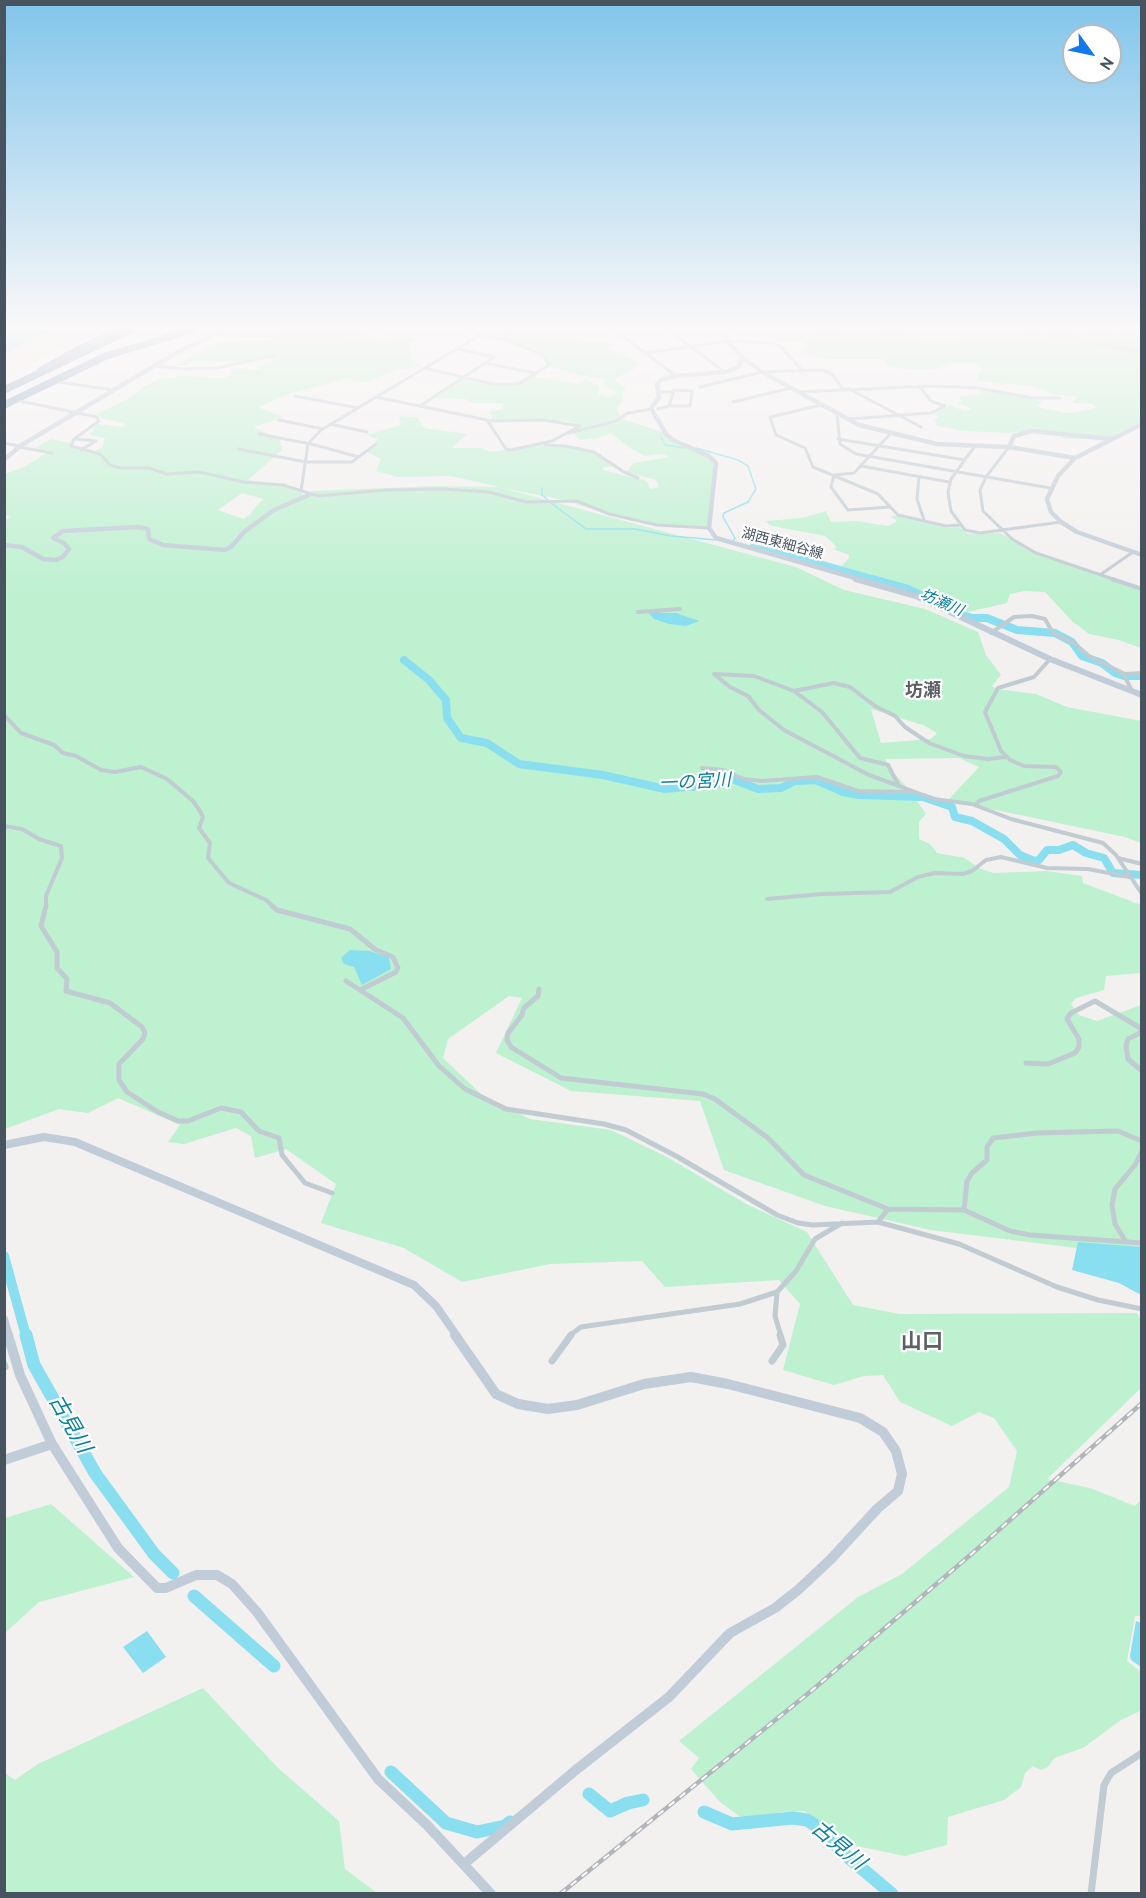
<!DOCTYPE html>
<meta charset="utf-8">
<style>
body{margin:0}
#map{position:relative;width:1146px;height:1898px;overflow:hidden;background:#f3f0f0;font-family:Overpass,sans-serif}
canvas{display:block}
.frame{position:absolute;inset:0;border:6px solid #47545f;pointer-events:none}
.north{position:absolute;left:1062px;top:24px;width:60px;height:60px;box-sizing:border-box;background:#fff;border:2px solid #b5bbbf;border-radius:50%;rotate:123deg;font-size:16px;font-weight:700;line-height:24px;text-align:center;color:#47545f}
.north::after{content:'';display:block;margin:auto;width:21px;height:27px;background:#1278eb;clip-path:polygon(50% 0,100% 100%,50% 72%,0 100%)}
</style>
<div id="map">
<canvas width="1146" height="1898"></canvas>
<div class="frame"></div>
<div class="north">N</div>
</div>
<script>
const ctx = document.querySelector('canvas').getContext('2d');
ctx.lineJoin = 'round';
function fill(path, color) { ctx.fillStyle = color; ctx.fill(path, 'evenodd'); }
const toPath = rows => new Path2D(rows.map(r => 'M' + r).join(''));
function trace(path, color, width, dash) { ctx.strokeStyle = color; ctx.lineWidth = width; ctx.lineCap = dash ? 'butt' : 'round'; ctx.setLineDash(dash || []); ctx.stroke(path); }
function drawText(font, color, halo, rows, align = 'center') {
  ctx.font = font + ' Overpass,"Noto Sans JP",sans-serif'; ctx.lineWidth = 4.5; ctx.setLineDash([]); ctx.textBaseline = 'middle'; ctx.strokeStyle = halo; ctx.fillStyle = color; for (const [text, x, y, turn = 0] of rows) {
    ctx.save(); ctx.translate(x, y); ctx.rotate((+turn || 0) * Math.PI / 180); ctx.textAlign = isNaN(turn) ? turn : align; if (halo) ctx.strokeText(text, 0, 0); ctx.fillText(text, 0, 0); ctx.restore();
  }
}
const green = toPath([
 [254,330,380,330,369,331,364,335,384,341,391,334,400,333,415,340,410,343,411,359,423,366,396,370,363,383,347,378,289,394,258,407,283,417,254,427,279,439,282,450,248,480,294,488,304,495,311,491,434,486,500,487,450,476,398,477,376,471,381,459,367,452,378,439,366,435,401,425,399,416,417,417,424,428,467,434,452,448,481,448,490,452,539,445,576,447,600,454,614,466,602,468,603,470,647,481,650,489,659,487,656,480,626,472,634,463,669,457,663,454,645,456,628,447,611,433,598,438,580,440,571,430,577,424,567,421,490,421,493,416,488,412,502,409,504,403,472,403,465,399,430,398,463,376,493,384,517,383,532,376,578,384,586,379,599,387,598,395,610,398,617,393,604,386,605,379,579,375,548,366,542,355,507,340,475,332,508,330,531,335,587,332,590,334,575,338,585,341,607,341,613,346,607,348,639,362,634,369,614,379,626,389,622,393,623,400,617,409,620,418,662,432,716,462,710,527,664,525,601,512,564,500,502,488,796,567,844,590,925,609,978,632,986,655,1001,675,992,686,997,689,1036,694,1067,707,1141,721,1141,843,1125,837,948,800,979,767,959,758,885,759,887,763,885,763,910,791,926,814,919,822,919,839,930,844,937,853,965,858,979,868,993,873,1046,871,1082,876,1083,883,1141,905,1141,973,1106,976,1104,990,1076,998,1071,1004,1079,1015,1097,1021,1141,1005,1141,1256,931,1230,825,1206,724,1170,700,1101,571,1091,496,1053,522,998,509,996,448,1039,443,1058,481,1094,530,1119,611,1130,667,1157,748,1205,807,1232,853,1305,900,1314,1137,1313,1141,1321,1141,1388,1047,1479,1090,1488,1135,1506,1141,1500,1141,1616,1135,1616,1127,1661,1141,1672,1142,1707,1140,1711,1121,1720,1083,1748,1054,1758,1048,1767,1041,1770,1033,1766,1025,1773,1021,1787,1004,1800,948,1817,947,1845,905,1856,852,1845,805,1811,782,1812,752,1818,739,1816,720,1802,691,1769,699,1758,679,1741,858,1597,902,1574,1009,1487,1017,1451,994,1418,979,1412,952,1426,900,1402,883,1375,864,1376,834,1385,783,1370,800,1304,779,1280,665,1287,642,1261,550,1264,462,1282,404,1248,321,1223,336,1184,286,1149,255,1158,251,1136,236,1128,184,1144,168,1142,180,1125,118,1098,88,1113,59,1109,5,1129,4,521,10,517,5,515,5,474,24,467,50,451,35,448,51,439,70,443,76,449,89,452,102,448,105,438,89,435,97,424,122,427,127,424,101,418,97,414,132,397,143,387,160,379,183,376,225,378,233,374,230,371,235,368,266,371,256,367,272,363,272,359,263,357,240,362,195,361,185,366,177,365,211,345,224,341,269,340,278,335],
 [242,493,263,499,253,510,252,513,243,519,218,510],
 [871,709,923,725,937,733,931,739,881,743],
 [780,330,813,335,816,332,814,330,844,330,863,335,873,330,907,330,921,338,958,340,952,332,1141,330,1141,422,1109,438,1065,439,1055,432,1030,430,1012,433,963,431,937,426,934,420,939,417,934,414,950,405,964,411,971,410,969,407,956,403,963,402,958,397,982,394,980,388,1042,401,1038,406,1041,408,1070,413,1096,408,1093,404,1073,403,1078,396,1056,395,1032,386,978,381,978,373,983,370,975,363,955,362,935,369,906,369,888,366,882,359,828,359,804,354,803,349,808,347,803,342,782,342,757,336,727,334,783,335],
 [826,511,831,522,856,521,888,526,897,521,891,517,893,515,947,528,959,527,968,534,1000,533,1029,549,1141,589,1141,648,1119,640,1089,634,1072,621,1045,592,1024,591,1010,594,1007,603,968,612,907,587,844,570,840,568,849,558,849,555,833,549,836,548,835,545,825,536,772,526,765,521,802,518],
 [51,1504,134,1577,39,1602,5,1633,5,1518],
 [203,1688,278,1768,339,1821,345,1869,377,1893,5,1893,5,1773,15,1780,38,1764]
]);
const sand = toPath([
 [50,330,108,330,59,350,5,378,5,354]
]);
const water = toPath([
 [5,330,50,330,5,354],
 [651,610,661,613,676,613,699,621,686,626,669,624,654,619,648,612],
 [350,950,369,951,385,956,389,958,391,969,362,985,354,967,344,964,341,958],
 [1078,1242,1141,1247,1141,1295,1119,1283,1072,1270],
 [1136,1621,1141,1623,1141,1667,1131,1660,1130,1656],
 [147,1631,166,1657,143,1673,123,1647]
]);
const stream = toPath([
 [661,437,665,445,685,448],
 [696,448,738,460,748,466,756,489,748,502,724,513,723,517,735,538,733,542],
 [542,488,542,495,548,500],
 [551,503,586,529,635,529,671,536,716,540]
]);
const riverFar3 = toPath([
 [752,547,787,554,878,580]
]);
const riverFar2 = toPath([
 [873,579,905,588,925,597],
 [956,613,972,618,987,618,1017,630,1055,633,1072,642,1082,656,1102,663,1115,673,1124,676,1142,676],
 [404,660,429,680,446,700,447,718,461,738,487,743,519,764,603,775,665,789,719,784,732,779,758,789,781,788,795,781,816,780,843,792,859,795,923,797,952,807,955,817,972,821,1004,839,1020,855,1034,861,1039,860,1047,850,1059,850,1073,845,1086,853,1104,858,1113,873,1142,875]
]);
const riverFar1 = toPath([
 [4,1256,26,1336]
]);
const river = toPath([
 [26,1335,34,1365,95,1473,154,1554,173,1573],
 [194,1596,274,1666],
 [391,1772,446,1823,477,1832,505,1826,510,1822],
 [589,1794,610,1811,628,1803,643,1800],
 [704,1812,732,1824,793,1818,807,1820,821,1829,841,1851,892,1894]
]);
const streetFar3 = toPath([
 [615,330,676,376],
 [668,330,725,372],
 [214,334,319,339,339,336,344,330],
 [457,349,494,357],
 [646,353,727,341,773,343,781,347,802,370],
 [485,363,535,373],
 [155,366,183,369,217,368,276,355],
 [424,368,493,384,513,384,520,383,549,365,543,355,506,340,480,335,469,330],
 [51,381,114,390],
 [700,387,762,372,821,370,831,373,843,389,849,389,921,427],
 [674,390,692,391,690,406,669,406,674,390],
 [659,392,672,392],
 [798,392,931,386,978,388,1033,398,1060,398],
 [295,396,358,408],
 [376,397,492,421,544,420,580,426,552,441,511,450,506,449,487,420],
 [15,400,97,417,99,421,74,439,71,446,100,454,110,465,121,468,149,468,167,474,199,472,244,482,283,485,318,496,386,490,444,489,489,492,526,502,577,501,609,514,657,525,709,528],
 [733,402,791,388],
 [821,405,770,417,776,435,805,448,813,467,878,494,898,515,946,526,961,525],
 [420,406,494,357],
 [658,409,669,406],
 [837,414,840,444,856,454,1050,488],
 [848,419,931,413,945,406,931,401,919,386],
 [279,420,323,429],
 [330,424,367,432],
 [569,433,616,421,628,413,652,409],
 [259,434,311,444,359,457],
 [75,439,96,441,81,450],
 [838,439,965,460],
 [4,443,20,446],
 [545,445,565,446,594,452,624,472,638,478],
 [975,446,951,479,948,492,951,511,965,530,980,533,1061,522],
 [19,447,52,453],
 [1009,447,986,477,980,490,983,511,1012,539,1036,553,1116,580],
 [238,449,306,462,352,462,376,444],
 [861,466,949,482],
 [834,475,831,487,848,510,890,507],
 [834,475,854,473,891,433],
 [919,477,917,499,924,520],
 [301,491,308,444,321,430,480,335],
 [1100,575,1133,552]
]);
const streetFar2 = toPath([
 [1112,579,1142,589],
 [638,612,680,609],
 [991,633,1014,617,1032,616,1045,619,1053,633,1074,643,1090,657,1123,673,1132,691],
 [714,674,754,676,794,691,822,712,860,758,888,765,899,786,869,775,784,730,759,710,748,696,730,687,714,674],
 [1124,674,1142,673],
 [794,691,834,683,850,687,875,706,895,716,905,727,929,743,964,756,988,759,1006,757],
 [4,715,21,733,54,745,63,753,76,756,101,770,115,772,141,767,167,779,193,801,200,811,203,817,199,828,210,843,208,858,229,883,266,900,274,907],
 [702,768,723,770,744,779,762,781,817,777,858,791,910,792],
 [899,786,934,799,972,804,1011,819,1103,843,1116,855,1142,894],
 [976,805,979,801,1058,776,1061,772,1056,767,1024,766,1010,760,1001,751,985,712,998,688,1034,677,1050,659],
 [4,826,22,829,39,839,61,846,62,858,46,896,46,907],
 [1118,858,1142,864],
 [767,899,822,894,890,892,918,877,935,873,963,874,972,871,986,860,1001,857,1047,868,1088,869,1129,877]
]);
const streetFar1 = toPath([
 [46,906,41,926,57,952,57,968,67,979,66,991,110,1003,142,1027,145,1033,143,1039,119,1064,119,1080,127,1092,158,1112,178,1121,188,1121,221,1108,241,1112,259,1131,279,1138,282,1155,305,1183,332,1193],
 [272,906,277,910,350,929,376,950,393,957,398,968,396,972,360,990],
 [346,981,403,1018,439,1066,465,1089,506,1109,604,1124,626,1130,676,1156,777,1215,798,1223,813,1225,878,1222,959,1244,1057,1287,1098,1300,1142,1309],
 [539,989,538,996,524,1008,522,1015,508,1033,507,1040,511,1047,561,1078,703,1094,715,1099,768,1138,804,1175,888,1209,964,1210,1010,1231,1030,1235,1142,1243],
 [1142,1032,1128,1039,1126,1046,1128,1059,1142,1071],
 [1026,1063,1048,1064,1075,1053,1079,1047,1079,1039,1067,1019,1071,1013,1095,1001,1142,1029],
 [964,1210,967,1181,972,1173,987,1160,987,1147,993,1138,1037,1133,1118,1131,1142,1141],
 [878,1222,888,1209],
 [1126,1242,1115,1224,1112,1205,1115,1189,1135,1165,1142,1151],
 [777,1292,775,1316,781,1336],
 [569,1336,581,1327,740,1304,777,1292,796,1271,815,1239,842,1223]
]);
const street = toPath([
 [552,1361,571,1335],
 [772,1361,783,1345,780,1335],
 [4,1364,5,1367],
 [1091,1894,1104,1785,1111,1773,1142,1753]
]);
const secondaryFar3 = toPath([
 [725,330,727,341,743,358,762,372,859,425,937,444,1009,447,1075,458],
 [1027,330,1142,352],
 [743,358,738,367,725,372,676,376,661,380,657,384,659,398,651,408,666,434,673,440,709,456,716,463,709,528,716,538,862,580],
 [1142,424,1075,458,1058,476,1047,499,1051,512,1061,522,1077,532,1142,555],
 [1009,447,1014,436,1031,431,1112,439],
 [4,460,20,446,176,353,224,330],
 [4,545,22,547,43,559,56,560,63,557,69,549,64,543,53,538,63,531,138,527,148,529,149,539,163,545,225,550,231,547,244,532,274,510,309,495]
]);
const secondaryFar2 = toPath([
 [856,579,916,596,1050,659,1142,695]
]);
const secondaryFar1 = toPath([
 [4,1145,44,1137,75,1142,414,1285,436,1306,457,1336],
 [4,1319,9,1336]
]);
const secondary = toPath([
 [8,1335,20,1375,52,1444,118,1548,157,1588,166,1588,196,1575,217,1575,232,1584,257,1612,378,1779,427,1825,491,1894],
 [455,1335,496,1394,518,1404,548,1409,577,1405,644,1384,691,1377,728,1384,860,1418,883,1432,896,1451,902,1474,898,1491,877,1509,831,1559,798,1590,775,1608,730,1633,669,1697,577,1769,464,1864],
 [4,1460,52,1444]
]);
const highway = toPath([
 [4,390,130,330],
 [4,405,106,356,191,330]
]);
const rail = toPath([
 [560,1894,810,1692,975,1551,1142,1403]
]);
const highwayBridge = toPath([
 [40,371,79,349,121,330]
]);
const farStreetnames = [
 ["湖西東細谷線",782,545,15]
];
const farWaternames = [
 ["坊瀬川",941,604,24]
];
const neighbourhoodNames = [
 ["坊瀬",923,692]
];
const waterNames = [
 ["一の宮川",695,784,-3]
];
const nearNeighbourhoodnames = [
 ["山口",922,1344]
];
const nearWaternames = [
 ["古見川",68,1425,60],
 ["古見川",837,1847,40]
];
fill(green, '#bdf1d0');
fill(sand, '#f4ede1');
fill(water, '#89def0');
trace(stream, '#89def0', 1.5);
trace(riverFar3, '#89def0', 6);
trace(riverFar2, '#89def0', 8);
trace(riverFar1, '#89def0', 10);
trace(river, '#89def0', 13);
trace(highway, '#718fac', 7);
trace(streetFar3, '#c0cbd2', 3);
trace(streetFar2, '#c0cbd2', 4);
trace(streetFar1, '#c0cbd2', 5);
trace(street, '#c0cbd2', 7);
trace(secondaryFar3, '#c0ccd7', 4.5);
trace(secondaryFar2, '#c0ccd7', 6);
trace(secondaryFar1, '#c0ccd7', 8);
trace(secondary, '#c0ccd7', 10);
trace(highway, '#86a4c0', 6);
trace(rail, '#b2b6bb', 4.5);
trace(rail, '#fff', 2, [7]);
trace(highwayBridge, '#718fac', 7, []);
trace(highwayBridge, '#86a4c0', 6);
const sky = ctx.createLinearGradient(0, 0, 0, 596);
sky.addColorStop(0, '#82c5eb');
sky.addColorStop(0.55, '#faf8f8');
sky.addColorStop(1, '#faf8f800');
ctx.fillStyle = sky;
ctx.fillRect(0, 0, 1146, 596);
drawText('14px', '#47545f', '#fff', farStreetnames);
drawText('italic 15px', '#08809a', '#fff', farWaternames);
drawText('bold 18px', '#5c6165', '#fff', neighbourhoodNames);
drawText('italic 18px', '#08809a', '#fff', waterNames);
drawText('bold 21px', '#5c6165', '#fff', nearNeighbourhoodnames);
drawText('italic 21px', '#08809a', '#fff', nearWaternames);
</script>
